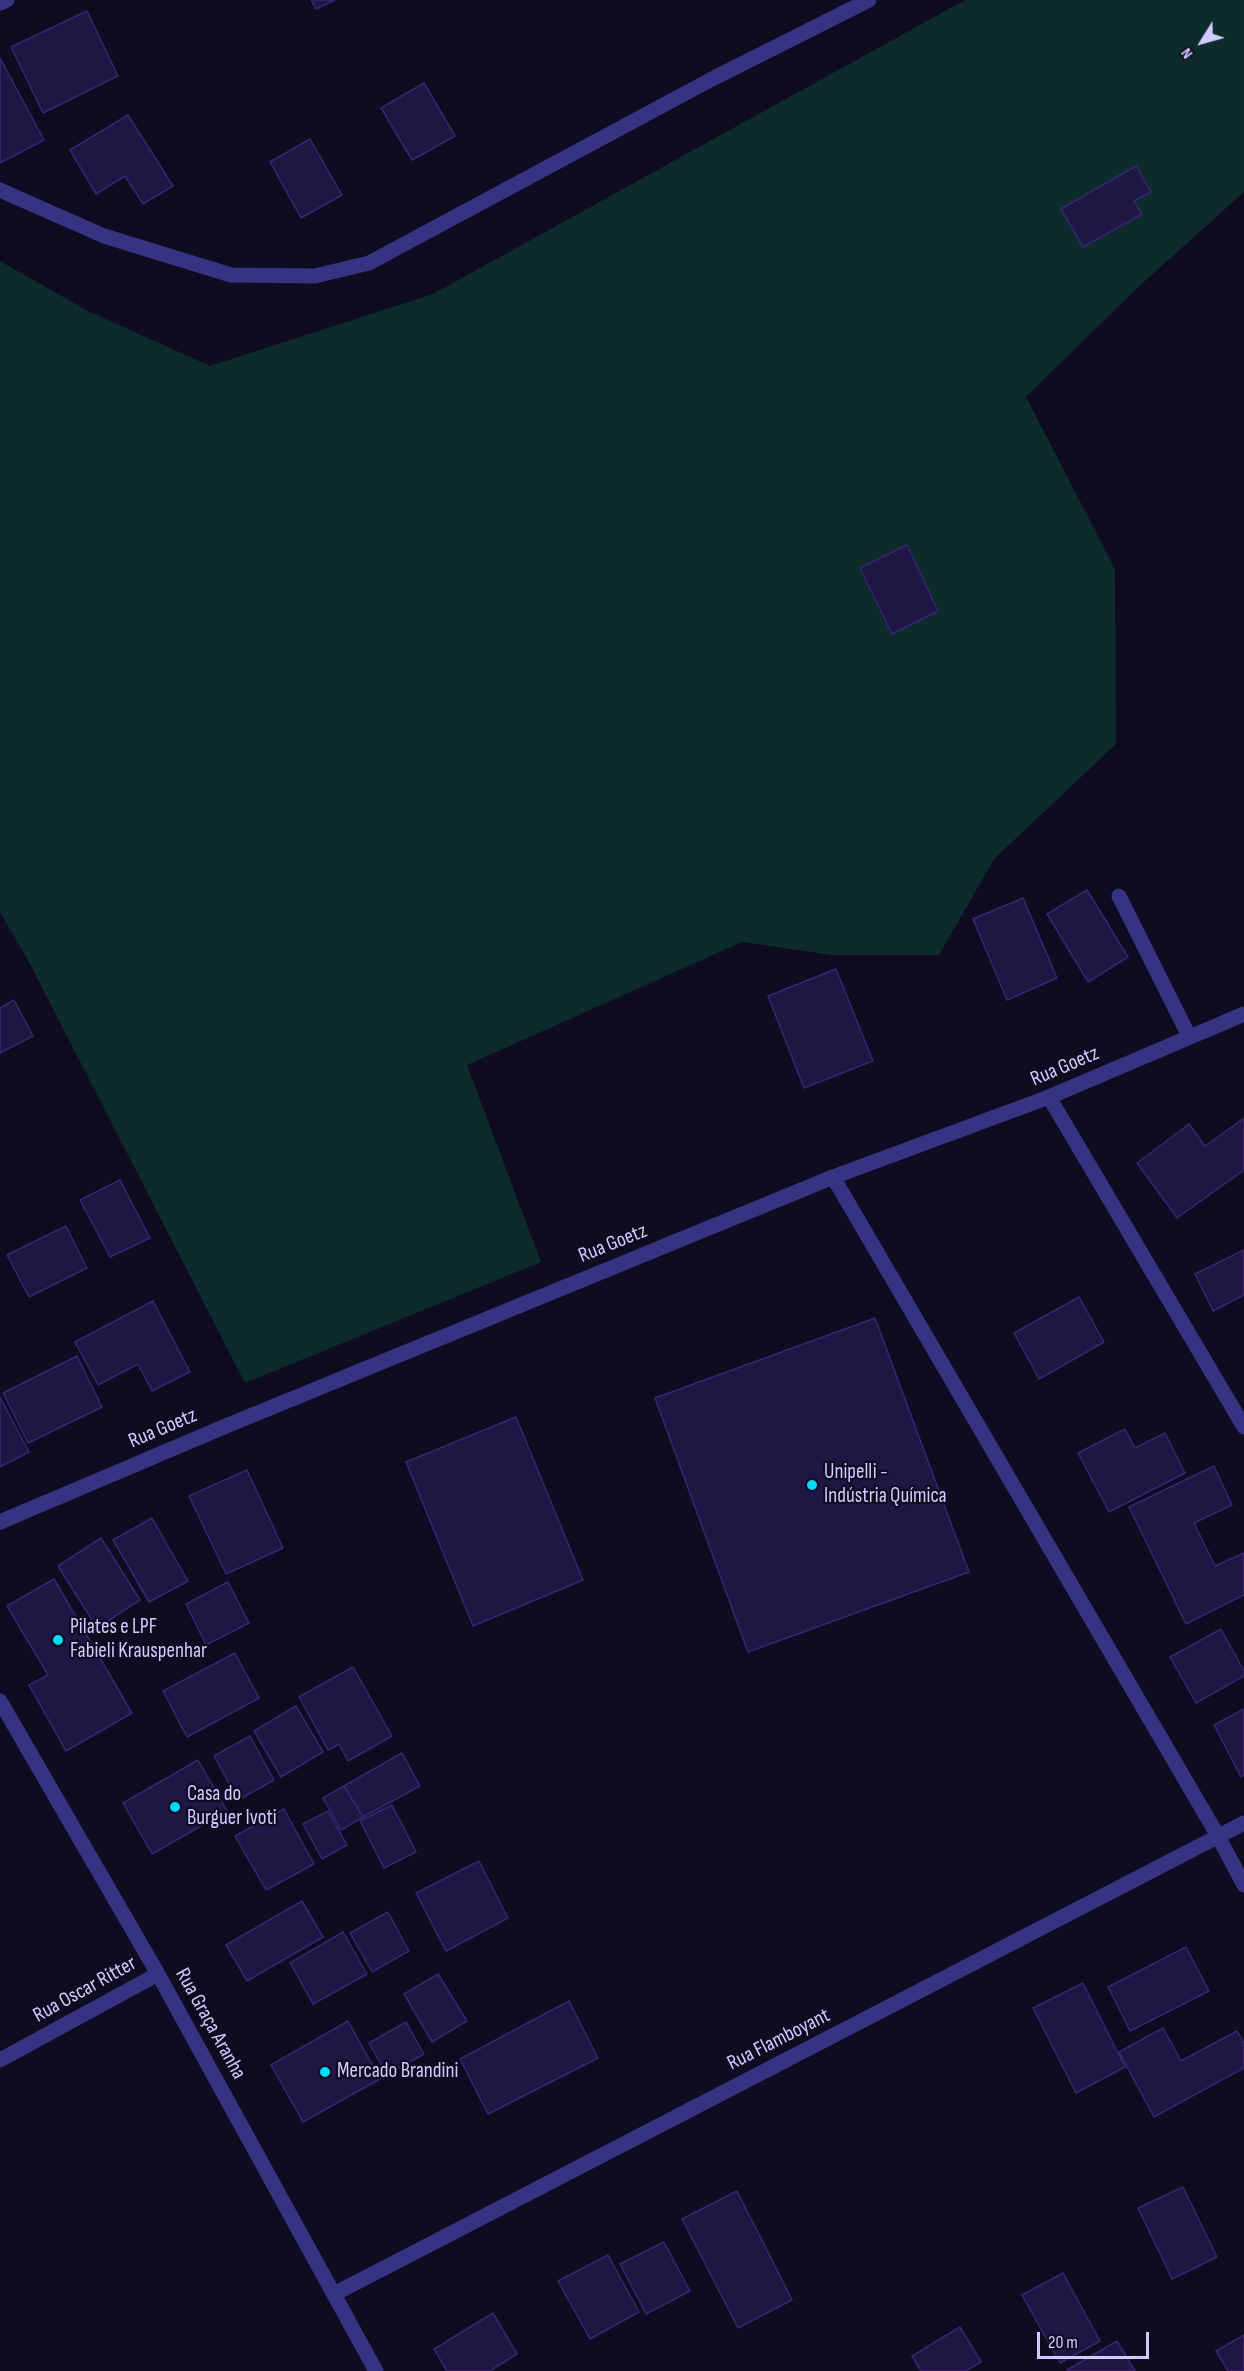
<!DOCTYPE html>
<meta charset="utf-8">
<style>
body{margin:0}
#map{position:relative;width:1244px;height:2371px;overflow:hidden;background:#0f0b21;font-family:"Sofia Sans Condensed",sans-serif}
canvas{display:block}
.north{position:absolute;left:1172px;top:12px;width:60px;height:60px;-webkit-text-stroke:4px #0f0b21;paint-order:stroke;rotate:233deg;font-size:16px;font-weight:700;line-height:24px;text-align:center;color:#d2cbff}
.north::after{content:'';display:block;margin:auto;width:21px;height:27px;background:#d2cbff;clip-path:polygon(50% 0,100% 100%,50% 72%,0 100%)}
.scale{position:absolute;left:1037px;top:2332px;width:112px;height:27px;box-sizing:border-box;border:3px solid #d2cbff;border-top:0;padding-left:8px;font-size:18px;line-height:21px;white-space:nowrap;color:#d2cbff;-webkit-text-stroke:4px #0f0b21;paint-order:stroke}
</style>
<div id="map">
<canvas width="1244" height="2371"></canvas>
<div class="north">N</div>
<div class="scale">20 m</div>
</div>
<script>
const ctx = document.querySelector('canvas').getContext('2d');
ctx.lineJoin = 'round';
function fill(path, color) { ctx.fillStyle = color; ctx.fill(path, 'evenodd'); }
const toPath = rows => new Path2D(rows.map(r => 'M' + r).join(''));
function trace(path, color, width, dash) { ctx.strokeStyle = color; ctx.lineWidth = width; ctx.lineCap = dash ? 'butt' : 'round'; ctx.setLineDash(dash || []); ctx.stroke(path); }
function drawText(font, color, halo, rows, align = 'center') {
  ctx.font = font + ' "Sofia Sans Condensed",sans-serif'; ctx.lineWidth = 4.5; ctx.setLineDash([]); ctx.textBaseline = 'middle'; ctx.strokeStyle = halo; ctx.fillStyle = color; for (const [text, x, y, turn = 0] of rows) {
    ctx.save(); ctx.translate(x, y); ctx.rotate((+turn || 0) * Math.PI / 180); ctx.textAlign = isNaN(turn) ? turn : align; if (halo) ctx.strokeText(text, 0, 0); ctx.fillText(text, 0, 0); ctx.restore();
  }
}
const green = toPath([
 [965,0,1244,0,1244,192,1135,290,1026,397,1115,569,1116,744,994,859,939,955,832,955,742,942,467,1065,541,1262,245,1383,30,964,0,912,0,261,88,311,210,366,433,294]
]);
const building = toPath([
 [311,0,335,0,316,9,311,0],
 [87,11,118,76,43,113,11,47,87,11],
 [0,58,44,140,0,163,0,58],
 [424,83,455,136,412,160,381,108,424,83],
 [128,115,173,186,143,204,125,176,96,194,70,150,128,115],
 [310,139,342,195,301,218,270,162,310,139],
 [1136,166,1151,192,1134,201,1142,214,1083,247,1061,209,1136,166],
 [907,545,938,611,892,634,860,568,907,545],
 [1087,890,1128,957,1088,982,1047,914,1087,890],
 [1023,898,1057,978,1007,1000,973,919,1023,898],
 [836,969,873,1061,804,1088,768,996,836,969],
 [14,1000,33,1036,0,1053,0,1008,14,1000],
 [1244,1118,1244,1170,1177,1218,1137,1163,1189,1124,1205,1146,1244,1118],
 [120,1180,150,1238,110,1257,80,1200,120,1180],
 [66,1226,87,1268,29,1297,7,1255,66,1226],
 [1244,1250,1244,1295,1213,1311,1195,1274,1244,1250],
 [1079,1297,1104,1342,1039,1379,1014,1333,1079,1297],
 [153,1301,190,1372,152,1391,138,1364,98,1385,75,1342,153,1301],
 [875,1318,969,1572,748,1652,655,1398,875,1318],
 [77,1356,102,1407,28,1443,3,1393,77,1356],
 [0,1397,29,1452,0,1467,0,1397],
 [516,1417,583,1580,473,1626,406,1462,516,1417],
 [1125,1429,1135,1448,1165,1433,1185,1473,1109,1512,1078,1453,1125,1429],
 [1214,1466,1232,1505,1194,1523,1215,1566,1244,1553,1244,1595,1186,1624,1129,1507,1214,1466],
 [247,1470,283,1548,226,1574,189,1496,247,1470],
 [152,1518,188,1581,149,1602,113,1540,152,1518],
 [101,1538,140,1600,97,1628,58,1566,101,1538],
 [54,1579,132,1713,66,1751,29,1685,48,1675,7,1606,54,1579],
 [228,1582,249,1623,206,1645,186,1604,228,1582],
 [1221,1629,1244,1671,1244,1676,1196,1703,1170,1657,1221,1629],
 [235,1653,259,1698,187,1737,163,1691,235,1653],
 [353,1667,392,1736,348,1761,339,1744,328,1750,299,1697,353,1667],
 [296,1706,323,1752,281,1777,254,1731,296,1706],
 [1244,1709,1244,1775,1241,1777,1214,1725,1244,1709],
 [250,1736,274,1780,238,1800,214,1756,250,1736],
 [402,1753,420,1786,363,1817,344,1786,402,1753],
 [198,1760,227,1811,152,1854,123,1803,198,1760],
 [344,1786,363,1817,341,1830,323,1798,344,1786],
 [392,1805,416,1852,384,1868,360,1821,392,1805],
 [284,1809,314,1864,266,1890,235,1836,284,1809],
 [328,1811,347,1845,322,1859,303,1824,328,1811],
 [479,1861,508,1918,446,1951,416,1893,479,1861],
 [302,1901,323,1937,247,1981,226,1945,302,1901],
 [388,1912,409,1951,372,1972,350,1933,388,1912],
 [343,1932,367,1974,313,2004,290,1963,343,1932],
 [1186,1947,1209,1991,1130,2031,1108,1987,1186,1947],
 [438,1974,467,2021,432,2042,404,1994,438,1974],
 [1083,1983,1125,2067,1076,2093,1033,2008,1083,1983],
 [569,2001,598,2058,488,2114,460,2059,569,2001],
 [348,2021,380,2079,303,2122,271,2065,348,2021],
 [406,2022,424,2054,387,2075,369,2043,406,2022],
 [1163,2028,1181,2061,1237,2031,1244,2043,1244,2068,1154,2117,1119,2052,1163,2028],
 [1183,2187,1217,2257,1172,2279,1138,2208,1183,2187],
 [737,2191,792,2300,738,2328,682,2219,737,2191],
 [664,2242,690,2291,646,2314,620,2264,664,2242],
 [608,2255,639,2312,590,2339,558,2281,608,2255],
 [1063,2273,1100,2341,1060,2363,1022,2295,1063,2273],
 [493,2313,517,2354,490,2371,447,2371,434,2349,493,2313],
 [960,2327,981,2362,966,2371,921,2371,912,2356,960,2327],
 [1244,2335,1244,2371,1228,2371,1216,2351,1244,2335],
 [1117,2341,1135,2371,1067,2371,1067,2370,1117,2341]
]);
const minor = toPath([
 [0,3,7,0],
 [0,190,104,236,231,275,315,276,369,263,712,79,869,0],
 [1119,896,1189,1036],
 [1049,1097,1244,1427],
 [833,1177,1218,1836,1244,1885],
 [0,1522,226,1426,833,1177,1049,1097,1244,1014],
 [0,1701,158,1974,376,2371],
 [0,2060,158,1974],
 [334,2294,1244,1823]
]);
const markers = [
 [812,1485,6,"#00daf6"],
 [58,1640,6,"#00daf6"],
 [175,1807,6,"#00daf6"],
 [325,2072,6,"#00daf6"]
];
const streetNames = [
 ["Rua Goetz",1065,1067,-23],
 ["Rua Goetz",613,1244,-22],
 ["Rua Goetz",163,1429,-23],
 ["Rua Oscar Ritter",85,1990,-29],
 ["Rua Graça Aranha",210,2024,61],
 ["Rua Flamboyant",779,2040,-27]
];
const poiNames = [
 ["Unipelli -",824,1473],
 ["Indústria Química",824,1497],
 ["Pilates e LPF",70,1628],
 ["Fabieli Krauspenhar",70,1652],
 ["Casa do",187,1795],
 ["Burguer Ivoti",187,1819],
 ["Mercado Brandini",337,2072]
];
fill(green, '#0e2b2b');
fill(building, '#201643');
trace(building, '#362671', 1.5);
trace(minor, '#373383', 15);
for (const [x, y, r, color] of markers) { const dot = new Path2D(); dot.arc(x, y, r, 0, 2 * Math.PI); ctx.fillStyle = color; ctx.fill(dot); trace(dot, '#0f0b21', 2); }
drawText('21px', '#d2cbff', '#0f0b21', streetNames);
drawText('21px', '#d2cbff', '#0f0b21', poiNames, 'left');
</script>
